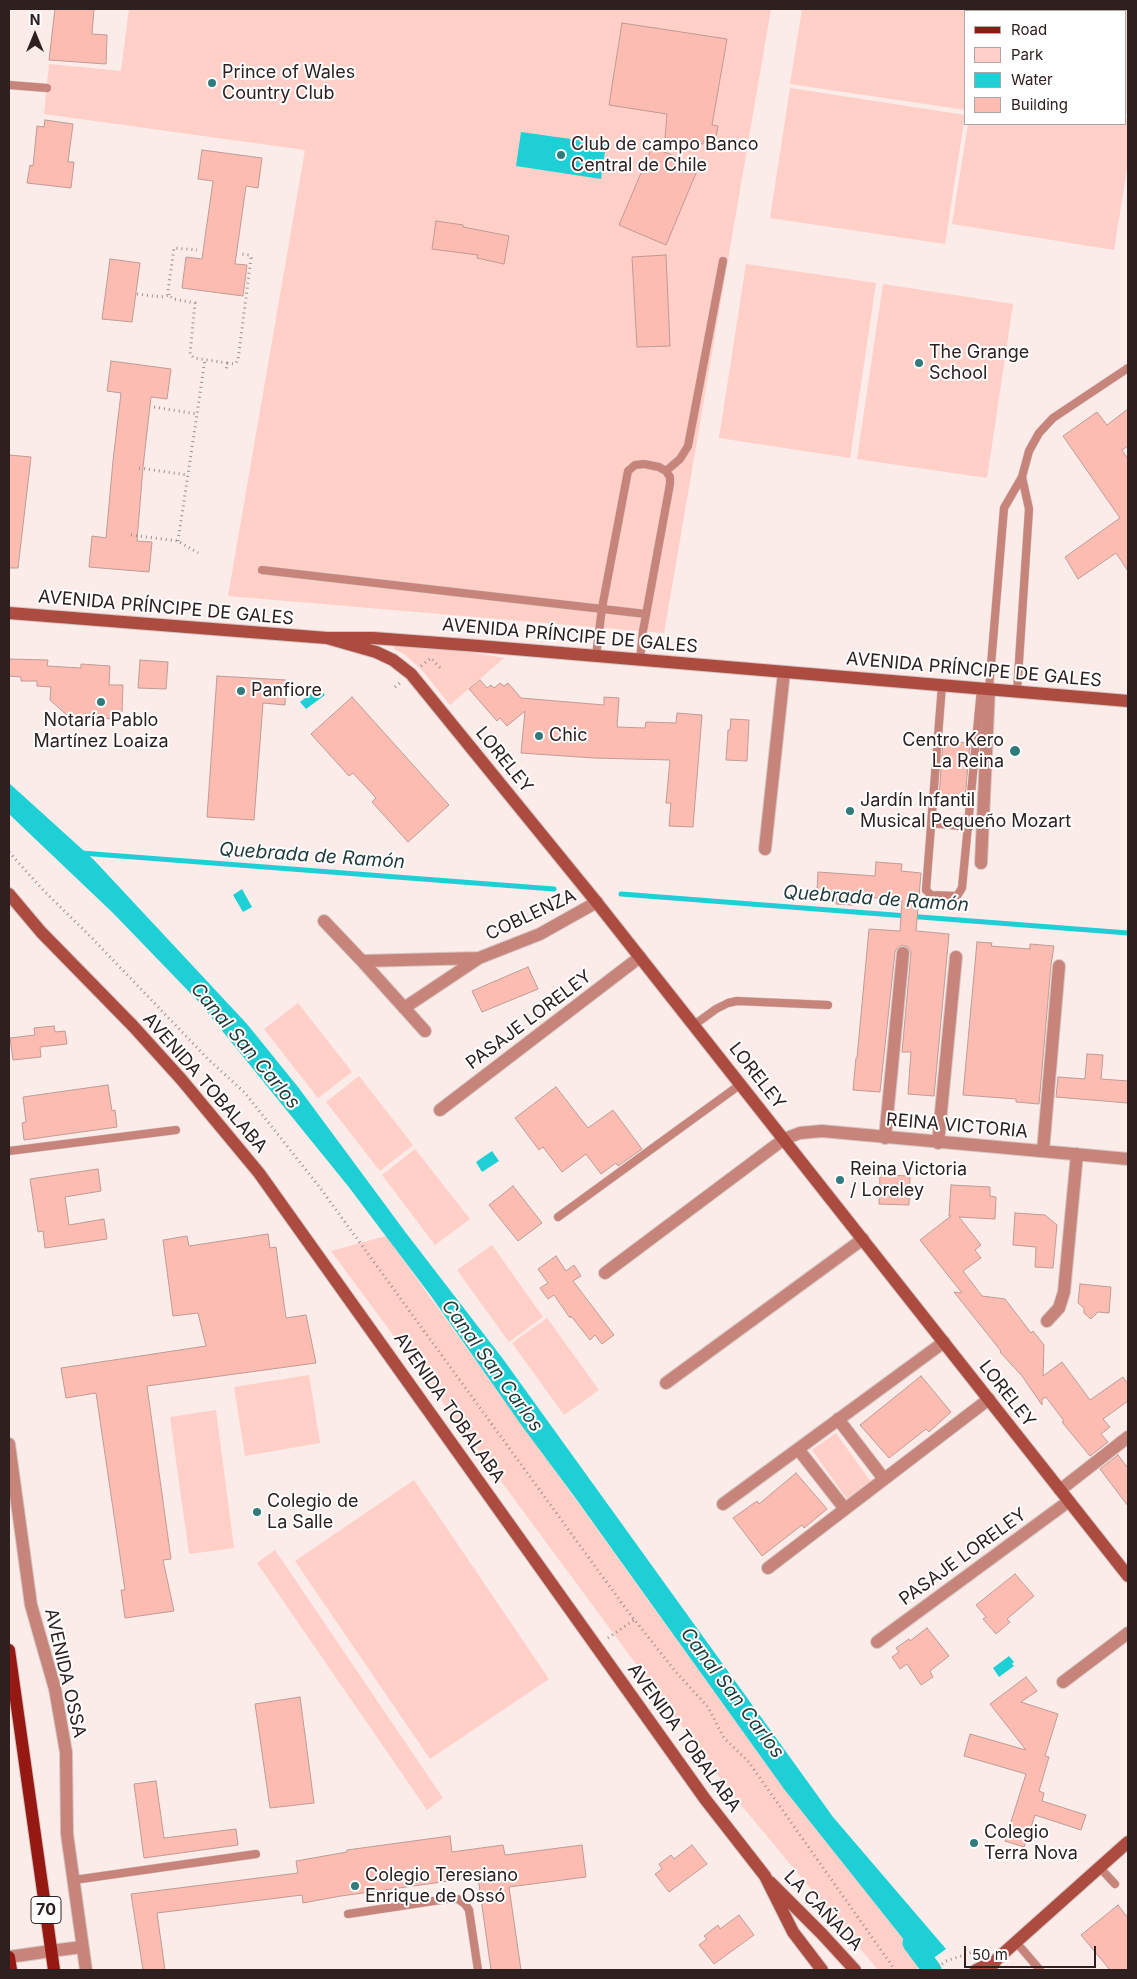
<!DOCTYPE html>
<meta charset="utf-8">
<style>
body{margin:0}
#map{position:relative;width:1137px;height:1979px;overflow:hidden;background:#fbebe9;font-family:Inter,sans-serif}
canvas{display:block}
.frame{position:absolute;inset:0;border:10px solid #2e201e;pointer-events:none}
.legend{position:absolute;left:964px;top:10px;width:162px;height:115px;box-sizing:border-box;background:#fff;border:1px solid #aba6a5;margin:0;padding:6px 9px;list-style:none;font-size:15px;color:#2e201e}
.legend li{display:flex;align-items:center;gap:10px;height:25px}
.legend b{width:25px;border:1px solid #aba6a5}
.north{position:absolute;left:10px;top:10px;width:50px;height:50px;-webkit-text-stroke:4px #fff;paint-order:stroke;rotate:0deg;font-size:14px;font-weight:700;line-height:20px;text-align:center;color:#2e201e}
.north::after{content:'';display:block;margin:auto;width:18px;height:22px;background:#2e201e;clip-path:polygon(50% 0,100% 100%,50% 72%,0 100%)}
.scale{position:absolute;left:964px;top:1946px;width:132px;height:22px;box-sizing:border-box;border:2px solid #2e201e;border-top:0;padding-left:6px;font-size:15px;line-height:18px;white-space:nowrap;color:#2e201e;-webkit-text-stroke:4px #fff;paint-order:stroke}
</style>
<div id="map">
<canvas width="1137" height="1979"></canvas>
<div class="frame"></div>
<ul class="legend">
<li><b style="height:6px;background:#951813"></b>Road</li>
<li><b style="height:14px;background:#ffcfc8"></b>Park</li>
<li><b style="height:14px;background:#1ed0d5"></b>Water</li>
<li><b style="height:14px;background:#fdbcb2"></b>Building</li>
</ul>
<div class="north">N</div>
<div class="scale">50 m</div>
</div>
<script>
const ctx = document.querySelector('canvas').getContext('2d');
ctx.lineJoin = 'round';
function fill(path, color) { ctx.fillStyle = color; ctx.fill(path, 'evenodd'); }
const toPath = rows => new Path2D(rows.map(r => 'M' + r).join(''));
function trace(path, color, width, dash) { ctx.strokeStyle = color; ctx.lineWidth = width; ctx.lineCap = dash ? 'butt' : 'round'; ctx.setLineDash(dash || []); ctx.stroke(path); }
function drawText(font, color, halo, rows, align = 'center') {
  ctx.font = font + ' Inter,sans-serif'; ctx.lineWidth = 4; ctx.setLineDash([]); ctx.textBaseline = 'middle'; ctx.strokeStyle = halo; ctx.fillStyle = color; for (const [text, x, y, turn = 0] of rows) {
    ctx.save(); ctx.translate(x, y); ctx.rotate((+turn || 0) * Math.PI / 180); ctx.textAlign = isNaN(turn) ? turn : align; if (halo) ctx.strokeText(text, 0, 0); ctx.fillText(text, 0, 0); ctx.restore();
  }
}
const green = toPath([
 [129,9,771,9,664,633,228,596,305,150,44,114,49,64,121,71],
 [802,9,982,9,981,11,966,11,966,110,790,84],
 [987,9,1128,9,1128,115,1126,114,1126,11,987,11],
 [790,88,965,115,945,244,770,218],
 [1126,119,1128,119,1128,162,1114,250,952,224,968,124,1126,124],
 [746,264,876,283,850,458,719,438],
 [883,284,1013,304,987,478,857,459],
 [395,646,442,647,504,658,450,705,422,670,404,654,394,649],
 [298,1003,352,1072,318,1098,264,1029],
 [359,1076,413,1145,380,1171,326,1102],
 [415,1149,470,1219,435,1245,382,1175],
 [386,1236,784,1789,924,1965,914,1970,878,1970,732,1794,331,1251],
 [492,1245,543,1317,509,1342,457,1270],
 [547,1318,599,1390,564,1415,512,1343],
 [309,1375,320,1443,245,1456,234,1387],
 [216,1410,234,1548,189,1554,170,1417],
 [836,1433,871,1482,847,1499,812,1450],
 [414,1480,549,1679,430,1759,295,1561],
 [275,1550,443,1798,427,1810,257,1563]
]);
const water = toPath([
 [521,132,606,144,601,179,516,166],
 [319,688,325,695,306,709,300,702],
 [9,783,94,860,247,1024,298,1087,406,1233,503,1359,833,1817,946,1949,924,1965,784,1789,574,1496,522,1426,431,1296,348,1186,198,1001,113,913,9,814],
 [242,889,252,907,243,912,233,895],
 [492,1151,499,1161,482,1172,476,1162],
 [1009,1656,1014,1662,1012,1664,1014,1666,999,1677,993,1668]
]);
const stream = toPath([
 [81,853,554,889],
 [621,894,1128,933]
]);
const canal = toPath([
 [912,1943,932,1970]
]);
const building = toPath([
 [55,9,94,9,92,34,107,35,106,64,49,60,55,9],
 [622,23,727,39,712,125,718,126,715,142,703,141,703,144,665,138,667,114,609,105,622,23],
 [45,120,73,124,68,162,74,162,71,188,27,183,30,165,33,166,37,126,44,127,45,120],
 [652,147,699,166,666,245,619,225,652,147],
 [202,150,262,158,258,188,246,186,235,264,247,265,243,296,182,288,186,257,202,259,213,181,198,179,202,150],
 [436,221,463,225,463,227,509,236,504,264,477,258,478,255,432,249,436,221],
 [666,255,670,346,637,347,632,257,666,255],
 [110,259,140,263,132,322,102,319,110,259],
 [111,361,171,369,167,399,151,397,143,467,137,541,152,542,149,572,89,567,92,536,106,538,113,461,121,393,107,391,111,361],
 [1128,409,1128,446,1122,450,1128,459,1128,571,1116,553,1078,579,1065,557,1120,518,1063,436,1097,412,1107,425,1128,409],
 [9,455,31,457,18,568,9,568,9,455],
 [9,659,48,660,47,666,81,668,81,664,110,666,109,685,123,685,122,712,115,712,115,719,69,717,50,700,51,687,37,686,37,681,21,681,21,677,9,676,9,659],
 [140,660,168,662,166,689,138,688,140,660],
 [217,676,286,680,285,705,263,703,254,820,207,817,217,676],
 [480,680,487,688,491,685,494,688,500,683,504,686,508,683,521,698,604,705,604,697,619,698,617,727,645,728,646,722,676,723,677,713,702,715,693,827,669,826,671,803,666,803,670,760,594,758,521,753,525,711,507,726,500,718,497,721,469,689,480,680],
 [352,697,449,805,408,842,372,802,376,798,353,773,349,776,311,734,352,697],
 [731,719,749,720,747,761,726,760,728,730,730,730,731,719],
 [943,741,970,743,965,799,939,797,943,741],
 [876,862,902,864,901,871,921,873,916,931,949,934,934,1096,908,1094,911,1052,902,1052,911,953,908,947,903,945,897,948,895,952,880,1092,853,1090,856,1058,857,1058,869,929,900,931,902,900,853,896,853,905,836,904,837,892,817,890,818,872,875,876,876,862],
 [977,942,992,943,991,946,1030,949,1030,944,1054,946,1051,965,1039,1104,1016,1102,1016,1099,963,1095,977,942],
 [528,967,538,989,482,1012,472,991,528,967],
 [54,1026,55,1032,65,1031,67,1044,40,1047,41,1057,13,1060,10,1038,35,1035,34,1028,54,1026],
 [1087,1054,1103,1055,1101,1079,1128,1081,1128,1103,1056,1097,1058,1077,1085,1079,1087,1054],
 [108,1085,112,1111,115,1110,117,1127,24,1140,22,1123,26,1122,23,1097,108,1085],
 [556,1087,588,1128,613,1110,642,1149,618,1166,616,1163,601,1174,586,1154,562,1172,543,1147,539,1150,515,1118,556,1087],
 [98,1169,101,1191,65,1197,69,1225,104,1219,107,1239,45,1248,43,1231,38,1232,30,1179,98,1169],
 [880,1175,910,1176,909,1205,879,1204,880,1175],
 [951,1185,990,1187,990,1196,996,1197,995,1219,959,1217,981,1245,975,1250,981,1258,963,1271,982,1296,1005,1299,1031,1333,1033,1331,1044,1345,1043,1376,1062,1362,1090,1400,1123,1377,1128,1384,1128,1401,1103,1419,1110,1427,1101,1434,1108,1442,1090,1456,1062,1422,1064,1421,1046,1397,1042,1399,1042,1405,1022,1376,1000,1352,1001,1351,954,1292,962,1293,920,1240,951,1216,949,1216,951,1185],
 [513,1186,542,1223,518,1241,489,1205,513,1186],
 [1015,1213,1045,1215,1057,1225,1053,1268,1035,1267,1036,1247,1013,1245,1015,1213],
 [268,1234,270,1248,276,1247,286,1318,306,1315,316,1363,147,1386,171,1559,163,1560,174,1611,125,1618,121,1590,125,1590,96,1393,66,1398,61,1368,206,1346,198,1313,173,1316,163,1240,187,1236,189,1246,268,1234],
 [556,1256,566,1271,574,1265,581,1276,573,1281,614,1335,602,1344,595,1335,590,1340,571,1316,570,1318,554,1295,548,1299,540,1288,548,1283,538,1269,556,1256],
 [1080,1284,1111,1287,1109,1313,1098,1312,1091,1319,1084,1313,1084,1308,1078,1303,1080,1284],
 [921,1376,951,1412,929,1432,926,1429,889,1458,860,1425,921,1376],
 [1118,1455,1128,1468,1128,1506,1100,1469,1118,1455],
 [796,1473,827,1509,804,1528,802,1525,762,1556,733,1518,757,1501,759,1504,796,1473],
 [1015,1574,1034,1596,1007,1619,1010,1622,996,1634,983,1619,986,1617,976,1605,1015,1574],
 [927,1628,949,1656,930,1671,933,1677,921,1685,907,1664,900,1669,892,1657,899,1652,896,1648,909,1639,910,1641,927,1628],
 [1026,1677,1037,1691,1021,1702,1058,1714,1045,1756,1049,1757,1039,1791,1044,1793,1042,1801,1086,1815,1081,1830,1035,1815,1024,1847,1005,1841,1026,1774,964,1756,970,1734,1026,1750,990,1704,1026,1677],
 [300,1697,314,1803,270,1808,255,1704,300,1697],
 [156,1781,164,1838,236,1829,238,1845,144,1858,134,1784,156,1781],
 [450,1836,452,1852,503,1845,505,1855,582,1845,586,1877,509,1887,521,1970,491,1970,478,1877,341,1896,303,1903,302,1895,157,1913,165,1970,143,1970,131,1894,298,1873,296,1861,347,1852,347,1850,450,1836],
 [692,1845,707,1864,669,1892,655,1874,662,1869,659,1864,671,1855,674,1859,692,1845],
 [1118,1905,1128,1918,1128,1970,1110,1970,1081,1935,1118,1905],
 [739,1915,754,1935,714,1964,699,1945,707,1939,704,1936,718,1925,720,1929,739,1915]
]);
const path = toPath([
 [137,294,161,297,169,295,173,299,195,303,190,354,194,358,227,363,226,372],
 [169,295,168,291,174,248,197,250],
 [227,363,235,364,238,360,251,258,249,255,241,254],
 [154,407,197,414,205,359],
 [139,468,188,475],
 [131,535,178,541,198,553],
 [178,541,197,414],
 [421,666,431,658,442,670],
 [395,687,400,683],
 [9,852,42,889,91,937,207,1058,245,1093,318,1185,629,1613,676,1672,708,1707,724,1738,748,1761,895,1970],
 [608,1638,634,1620],
 [934,1970,946,1961,979,1950]
]);
const service = toPath([
 [9,85,47,88],
 [666,471,680,459,688,446,723,261],
 [262,570,646,614],
 [596,656,602,608,628,471,635,465,644,464,659,467,666,471,670,477,670,484,643,631,640,660],
 [942,685,926,890,931,895,957,896,962,888,981,689],
 [989,689,1004,508,1022,477,1029,451,1039,433,1053,418,1128,368],
 [1017,692,1029,509,1022,477],
 [931,823,969,827],
 [694,1025,716,1009,728,1003,737,1001,828,1005],
 [9,1151,176,1130],
 [558,1217,741,1084],
 [1100,1868,1115,1884],
 [74,1880,256,1854],
 [348,1914,447,1899,458,1899,465,1904,469,1910,478,1970],
 [1016,1942,1040,1970]
]);
const minor = toPath([
 [765,849,784,672],
 [981,863,989,689],
 [324,921,362,961,425,1031],
 [362,961,479,958],
 [404,1008,479,958,540,934,597,902],
 [440,1110,640,957],
 [885,1138,903,953],
 [938,1143,956,957],
 [1043,1151,1059,966],
 [605,1273,784,1139,800,1133,822,1131,1128,1159],
 [1047,1321,1059,1308,1064,1292,1077,1154],
 [666,1383,863,1239],
 [838,1419,884,1479],
 [9,1444,31,1605,55,1689,66,1752,67,1834,86,1970],
 [798,1449,845,1509],
 [1060,1490,1128,1437],
 [723,1504,944,1342],
 [768,1568,989,1399],
 [877,1642,1069,1501],
 [1063,1682,1128,1633],
 [51,1951,82,1947]
]);
const tertiary = toPath([
 [9,1957,51,1951]
]);
const secondary = toPath([
 [9,613,327,638,373,638,479,646,1128,701],
 [327,638,376,652,393,660,411,674,594,899,1128,1576],
 [9,894,41,932,133,1026,181,1079,259,1173,705,1799,765,1876,793,1932,822,1970],
 [770,1882,822,1934,855,1970],
 [976,1970,994,1961],
 [989,1970,997,1959,1128,1842]
]);
const primary = toPath([
 [9,1650,54,1970],
 [9,1957,11,1970]
]);
const markers = [
 [212,83,5,"#317b7d"],
 [561,155,5,"#317b7d"],
 [919,363,5,"#317b7d"],
 [241,691,5,"#317b7d"],
 [101,702,5,"#317b7d"],
 [539,736,5,"#317b7d"],
 [1015,751,6,"#317b7d"],
 [850,811,5,"#317b7d"],
 [840,1180,5,"#317b7d"],
 [257,1512,5,"#317b7d"],
 [974,1843,5,"#317b7d"],
 [355,1886,5,"#317b7d"]
];
const shields = [
 [46,1910,30]
];
const shieldNames = [
 ["70",46,1910]
];
const poiNames = [
 ["Prince of Wales",222,73],
 ["Country Club",222,94],
 ["Club de campo Banco",571,145],
 ["Central de Chile",571,166],
 ["The Grange",929,353],
 ["School",929,374],
 ["Panfiore",251,691],
 ["Notaría Pablo",101,721,"center"],
 ["Martínez Loaiza",101,742,"center"],
 ["Chic",549,736],
 ["Centro Kero",1004,741,"right"],
 ["La Reina",1004,762,"right"],
 ["Jardín Infantil",860,801],
 ["Musical Pequeño Mozart",860,822],
 ["Reina Victoria",850,1170],
 ["/ Loreley",850,1191],
 ["Colegio de",267,1502],
 ["La Salle",267,1523],
 ["Colegio",984,1833],
 ["Terra Nova",984,1854],
 ["Colegio Teresiano",365,1876],
 ["Enrique de Ossó",365,1897]
];
const streetNames = [
 ["AVENIDA PRÍNCIPE DE GALES",166,608,5],
 ["AVENIDA PRÍNCIPE DE GALES",570,636,5],
 ["AVENIDA PRÍNCIPE DE GALES",974,670,5],
 ["LORELEY",504,760,51],
 ["COBLENZA",531,915,-25],
 ["PASAJE LORELEY",529,1020,-37],
 ["LORELEY",757,1076,52],
 ["AVENIDA TOBALABA",205,1083,49],
 ["REINA VICTORIA",957,1126,5],
 ["LORELEY",1007,1394,52],
 ["AVENIDA TOBALABA",449,1408,55],
 ["PASAJE LORELEY",963,1557,-36],
 ["AVENIDA OSSA",65,1673,77],
 ["AVENIDA TOBALABA",684,1738,54],
 ["LA CAÑADA",823,1911,46]
];
const waterNames = [
 ["Quebrada de Ramón",312,856,4],
 ["Quebrada de Ramón",876,899,4],
 ["Canal San Carlos",245,1046,50],
 ["Canal San Carlos",492,1366,54],
 ["Canal San Carlos",732,1693,53]
];
fill(green, '#ffcfc8');
fill(water, '#1ed0d5');
trace(stream, '#1ed0d5', 5);
trace(canal, '#1ed0d5', 19);
fill(building, '#fdbcb2');
trace(building, '#bf9b95', 1);
trace(service, '#d6c6c4', 9);
trace(minor, '#d6c6c4', 14);
trace(tertiary, '#d6c6c4', 14);
trace(secondary, '#d6c6c4', 14);
trace(primary, '#d6c6c4', 14);
trace(path, '#9e8f8d', 3, [1, 4]);
trace(service, '#c7847a', 8);
trace(minor, '#c7847a', 12);
trace(tertiary, '#c7847a', 12);
trace(secondary, '#ac4c41', 12);
trace(primary, '#951813', 12);
for (const [x, y, r, color] of markers) { const dot = new Path2D(); dot.arc(x, y, r, 0, 2 * Math.PI); ctx.fillStyle = color; ctx.fill(dot); trace(dot, '#fff', 2); }
for (const [x, y, w] of shields) { const box = new Path2D(); box.roundRect(x - w / 2, y - 13.5, w, 27, 4); ctx.fillStyle = '#fff'; ctx.fill(box); trace(box, '#2e201e', 1); }
drawText('bold 16px', '#2e201e', null, shieldNames);
drawText('18px', '#2e201e', '#fff', poiNames, 'left');
drawText('18px', '#2e201e', '#fff', streetNames);
drawText('italic 19px', '#1f393a', '#fff', waterNames);
</script>
